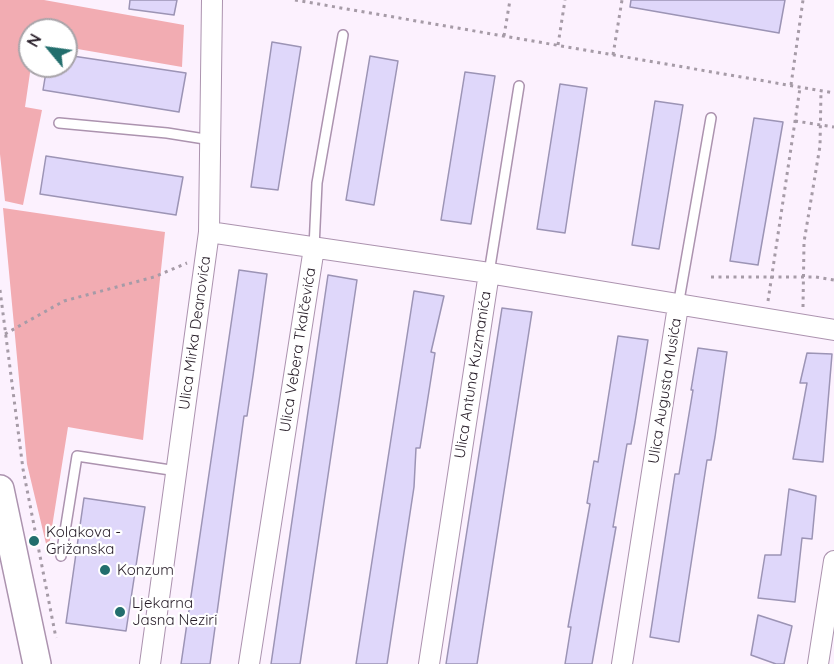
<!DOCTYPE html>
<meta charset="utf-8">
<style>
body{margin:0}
#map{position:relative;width:834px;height:664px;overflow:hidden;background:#fcf1fe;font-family:Quicksand,sans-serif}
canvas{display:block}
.north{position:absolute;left:18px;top:18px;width:60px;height:60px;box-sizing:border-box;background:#fff;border:2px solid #a8a4a9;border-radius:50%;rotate:299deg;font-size:16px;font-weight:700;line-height:24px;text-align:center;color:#261c27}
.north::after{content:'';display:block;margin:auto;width:21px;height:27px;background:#226e6d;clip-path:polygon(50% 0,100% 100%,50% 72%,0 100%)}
</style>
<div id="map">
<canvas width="834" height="664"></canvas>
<div class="north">N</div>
</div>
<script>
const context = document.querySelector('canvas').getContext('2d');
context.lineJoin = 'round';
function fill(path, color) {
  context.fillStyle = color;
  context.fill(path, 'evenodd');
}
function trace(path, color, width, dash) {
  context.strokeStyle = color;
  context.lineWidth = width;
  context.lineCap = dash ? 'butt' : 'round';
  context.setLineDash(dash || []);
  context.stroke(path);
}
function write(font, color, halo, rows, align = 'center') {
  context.font = font + ' Quicksand,sans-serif';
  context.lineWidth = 4.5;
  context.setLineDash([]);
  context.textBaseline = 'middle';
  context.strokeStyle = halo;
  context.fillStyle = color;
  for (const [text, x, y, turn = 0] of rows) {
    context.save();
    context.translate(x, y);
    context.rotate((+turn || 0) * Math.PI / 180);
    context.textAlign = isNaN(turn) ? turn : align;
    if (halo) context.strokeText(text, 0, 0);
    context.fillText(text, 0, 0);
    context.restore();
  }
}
const green = new Path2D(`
 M0,0H44L184,25L182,67L66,47V30H30L31,66L25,107L42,110L23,205L5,201L0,154Z
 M3,208L165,232L143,440L68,427L48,552L27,464Z`);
const building = new Path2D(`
 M130,0H177L174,15L129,9Z
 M631,0H785L779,33L630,7Z
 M272,42L301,47L278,190L251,187Z
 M66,55L186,73L179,112L43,90L47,66H66Z
 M370,56L398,61L374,205L346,200Z
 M465,72L495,76L471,224L441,220Z
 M560,84L587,88L565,233L537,229Z
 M655,101L683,105L659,249L632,245Z
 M754,118L783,122L758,265L730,261Z
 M46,156L183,177L176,215L40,194Z
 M239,270L267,274L253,376L247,416H244L210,664H181Z
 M328,275L357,280L345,361L300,664H271Z
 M414,291L444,296L431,352L435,353L420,448H416L414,487L387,664H356Z
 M502,308L532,312L477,664H446Z
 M618,336L648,340L635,422L631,444H627L613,527H616L592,664H565L571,627H568L590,504L587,503L594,461L598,462Z
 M698,348L727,352L715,437L711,460H707L679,642L650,637L675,474H679L693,390H691Z
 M807,353L832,354L823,462L793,459L807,383H800Z
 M789,489L816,496L812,539L802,538L795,602L758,598L765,555H781Z
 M84,498L145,507L126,631L66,623Z
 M758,615L792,626L784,664H776L751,655Z`);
const path = new Path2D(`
 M295,0L834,93
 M504,36L510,0
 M558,45L565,0
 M613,55L622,0
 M791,85L803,0
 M795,121L834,127
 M711,277H816L834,280
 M0,290L23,469L56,638
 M768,301L800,88
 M803,307L804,242L820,146L821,91
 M5,334L64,301L154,277L187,263`);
const lane = new Path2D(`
 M59,123L167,133L211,140
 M314,248L317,183L343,35
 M489,273L519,86
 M678,306L711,118
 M61,556L77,456L177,471`);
const street = new Path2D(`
 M209,232L489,273L834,330
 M150,664L209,232L212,0
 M249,664L314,248
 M429,664L489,273
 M622,664L678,306
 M818,664L834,561`);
const secondary = new Path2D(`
 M0,489L37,664`);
const markers = [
 [34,541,6,"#226e6d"],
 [105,570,6,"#226e6d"],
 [120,612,6,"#226e6d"]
];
const streetNames = [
 ["Ulica Mirka Deanovića",195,333,-82],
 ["Ulica Vebera Tkalčevića",298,350,-81],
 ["Ulica Antuna Kuzmanića",473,375,-81],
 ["Ulica Augusta Musića",665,391,-81]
];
const poiNames = [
 ["Kolakova -",46,532],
 ["Grižanska",46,549],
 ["Konzum",117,570],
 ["Ljekarna",132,603],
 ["Jasna Neziri",132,620]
];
fill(green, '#f2acb2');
fill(building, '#dfd7fa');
trace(building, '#9c94b5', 1.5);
trace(lane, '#ac93af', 12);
trace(street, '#ac93af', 22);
trace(secondary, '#ac93af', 30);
trace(path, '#a69ba7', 3, [3, 4.5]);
trace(lane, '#fff', 9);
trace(street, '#fff', 20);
trace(secondary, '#fff', 27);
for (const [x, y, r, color] of markers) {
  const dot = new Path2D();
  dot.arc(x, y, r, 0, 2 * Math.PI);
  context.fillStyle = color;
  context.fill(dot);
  trace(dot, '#fff', 2);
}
write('15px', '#261c27', '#fff', streetNames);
write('15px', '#261c27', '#fff', poiNames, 'left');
</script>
